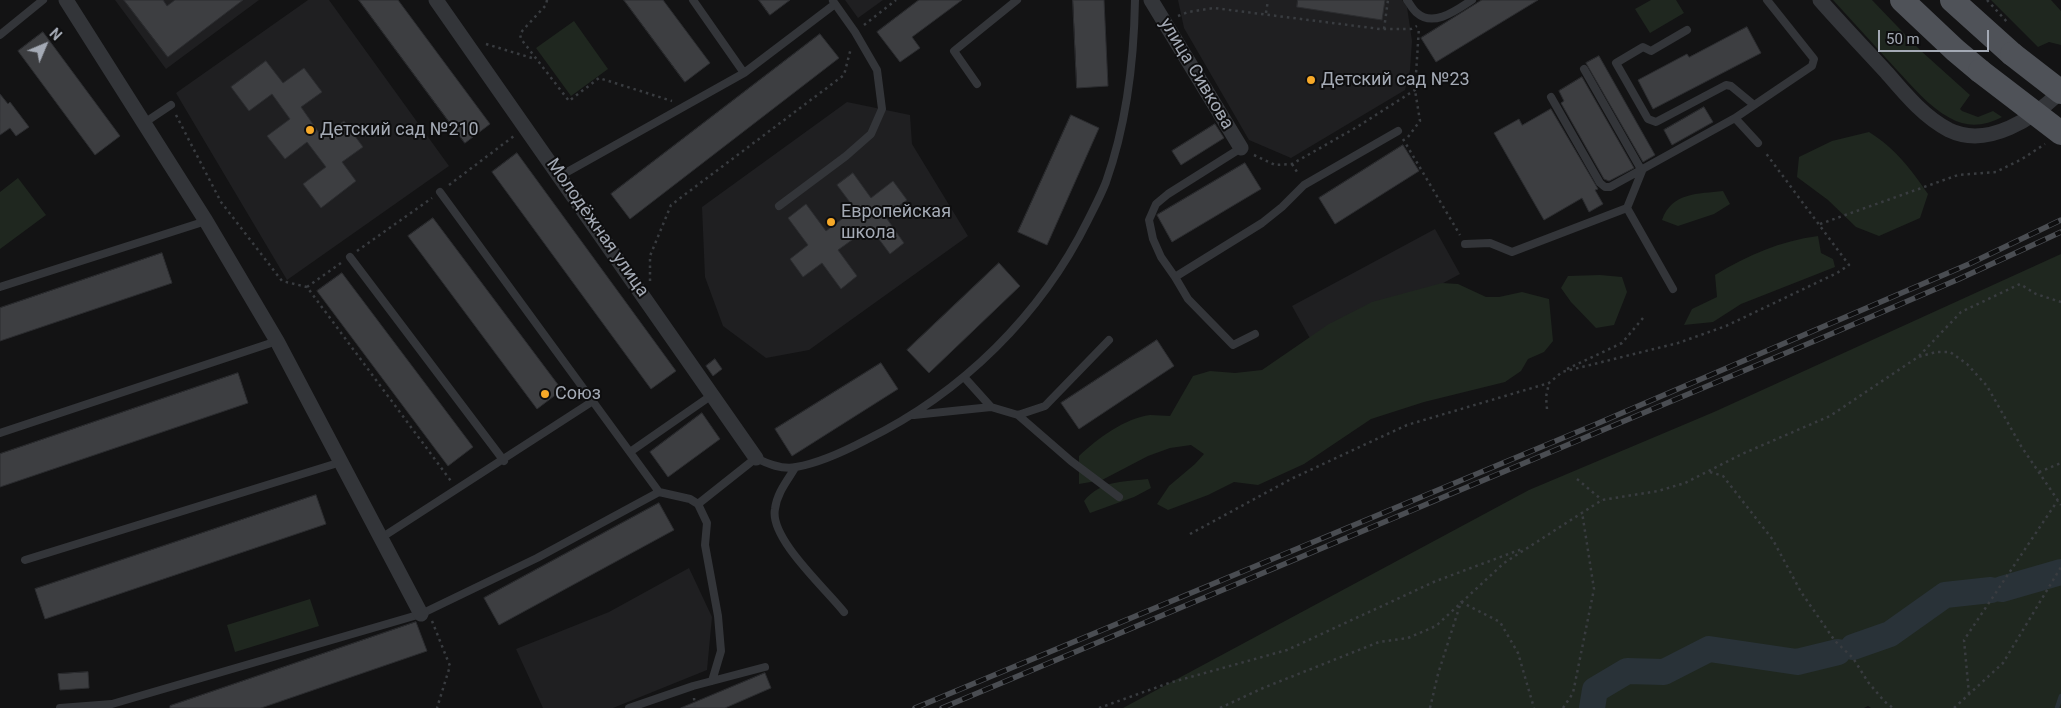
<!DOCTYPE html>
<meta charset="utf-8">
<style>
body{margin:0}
#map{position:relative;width:2061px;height:708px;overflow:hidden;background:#131314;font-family:Roboto,sans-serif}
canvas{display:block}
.north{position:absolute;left:20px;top:20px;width:50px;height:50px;-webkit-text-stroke:4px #0e0e0f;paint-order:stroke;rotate:45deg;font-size:14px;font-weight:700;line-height:20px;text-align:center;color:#a4aab5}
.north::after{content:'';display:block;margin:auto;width:18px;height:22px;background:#a4aab5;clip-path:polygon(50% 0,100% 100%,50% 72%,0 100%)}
.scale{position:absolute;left:1878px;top:30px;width:111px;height:22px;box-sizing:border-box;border:2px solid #a4aab5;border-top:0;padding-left:6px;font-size:15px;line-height:18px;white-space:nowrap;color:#a4aab5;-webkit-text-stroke:4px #0e0e0f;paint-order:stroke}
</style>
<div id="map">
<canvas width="2061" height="708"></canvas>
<div class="north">N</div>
<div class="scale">50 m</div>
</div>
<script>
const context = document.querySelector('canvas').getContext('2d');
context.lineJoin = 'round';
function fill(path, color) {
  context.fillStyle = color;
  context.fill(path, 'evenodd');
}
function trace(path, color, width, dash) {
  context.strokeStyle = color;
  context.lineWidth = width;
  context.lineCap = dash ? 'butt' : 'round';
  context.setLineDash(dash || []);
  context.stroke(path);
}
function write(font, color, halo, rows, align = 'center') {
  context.font = font + ' Roboto,sans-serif';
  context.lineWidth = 4;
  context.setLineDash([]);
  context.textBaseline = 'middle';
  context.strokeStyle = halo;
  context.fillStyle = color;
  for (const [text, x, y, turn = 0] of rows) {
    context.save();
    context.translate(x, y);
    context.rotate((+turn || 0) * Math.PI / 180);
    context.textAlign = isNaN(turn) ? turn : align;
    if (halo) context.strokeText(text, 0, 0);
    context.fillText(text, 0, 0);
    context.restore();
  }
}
const built = new Path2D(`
 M115,0H259L166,69Z
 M308,0H329L449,166L287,280L176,93Z
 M845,0H883L858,18Z
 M1178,0H1402L1407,7L1412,41L1410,70L1405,90L1291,158L1249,140L1184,28Z
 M847,102L910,115L912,144L968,236L809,350L766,358L723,326L705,277L702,207Z
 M1435,229L1460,274L1317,351L1292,306Z
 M689,568L712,617L707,670L613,708H543L516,649L609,612Z`);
const green = new Path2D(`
 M1651,0H1676L1684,13L1650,33L1635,9Z
 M1833,0H1872L1920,50L1970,95L1960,109L1962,111L1978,117L1993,111L2002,117C1985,126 1967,128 1950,118C1929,107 1912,86 1896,69C1875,46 1854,23 1833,0Z
 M1991,0H2051L2061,11V45L2049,42L2038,47Z
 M574,21L608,69L571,96L536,48Z
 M1869,132C1896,149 1910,168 1928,194L1920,218L1879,236L1856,227L1828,200L1797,177L1799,157L1832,141Z
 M18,178L46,215L0,249V192Z
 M1723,191L1730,204L1714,214L1678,226L1662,220C1672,192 1698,194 1723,191Z
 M1818,236L1821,253L1833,259L1835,267L1741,304L1713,322L1684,325L1692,309L1717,297L1715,275C1748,255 1780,241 1818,236Z
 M2061,254V708H1871L1868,706L1864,708H1123L1529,490L1714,412Z
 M1600,275L1622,277L1627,292L1614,325L1596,328L1571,302L1561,288L1568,276Z
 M1442,283L1458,284L1486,297H1499L1522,292L1549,299L1553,341L1544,352L1528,359L1521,371L1505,382L1424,402L1371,419L1304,464L1258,485L1234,482L1208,495L1168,510L1157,504L1169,486L1195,464L1204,454L1191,445L1170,448L1148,456L1102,480L1079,484V456C1097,439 1125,418 1150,415C1157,415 1164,416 1170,416L1193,376L1210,371L1235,373L1262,370L1329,324L1372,302Z
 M1148,479L1151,488L1134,497L1090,513L1084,501C1101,480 1123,482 1148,479Z
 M310,599L319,626L235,652L227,625Z`);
const stream = new Path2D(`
 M2057,708L2061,696`);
const river = new Path2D(`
 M2002,589L2061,572
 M1853,647L1890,634L1945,595L1991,590
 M1592,708L1595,690L1627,671L1664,672L1709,649L1797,662L1838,652`);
const building = new Path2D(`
 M124,0H163L167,6L175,0H243L168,57Z
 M359,0H398L490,124L465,143Z
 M624,0H663L710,63L685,82Z
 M759,0H790L770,15Z
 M919,0H962L912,37L920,48L900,62L877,32Z
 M1073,0H1104L1108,86L1077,88Z
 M1298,0H1385L1382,20L1297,7Z
 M1482,0H1538L1436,62L1421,38Z
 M1747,27L1761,53L1653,109L1638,80L1687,54L1689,57Z
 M43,32L120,136L95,155L18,51Z
 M820,34L839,58L630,219L611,194Z
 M1599,56L1655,155L1643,162L1586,63Z
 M266,61L283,83L304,68L322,92L301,107L322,137L344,121L363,147L342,162L356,181L321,208L303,184L326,167L307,142L285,159L267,136L290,119L272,94L249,111L231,87Z
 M1582,77L1634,168L1609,181L1604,179L1561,103L1564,101L1559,91Z
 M0,94L8,104L10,102L29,127L16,136L10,128L0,135Z
 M1704,107L1713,122L1672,145L1664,130Z
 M1551,109L1598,189L1595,190L1603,204L1589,212L1582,198L1544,220L1494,133L1519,119L1522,125Z
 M1071,115L1099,128L1047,245L1018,232Z
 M1215,124L1224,138L1181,165L1172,151Z
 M1403,145L1419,171L1335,224L1319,198Z
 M517,153L676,371L651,389L492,172Z
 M1245,163L1261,189L1172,242L1157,215Z
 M853,173L871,198L893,181L907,200L885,216L904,243L890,254L870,227L838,250L857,276L841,289L822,263L803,277L790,259L808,245L788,218L806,204L826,231L855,209L837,185Z
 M433,218L562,390L537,409L408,236Z
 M162,253L172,283L0,341V308Z
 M999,263L1020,286L929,373L907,350Z
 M342,273L473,447L448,466L317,291Z
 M1157,340L1174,366L1079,429L1061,403Z
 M715,359L722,369L713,376L706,366Z
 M881,363L898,389L792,456L775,429Z
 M238,373L248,403L0,487V454Z
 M702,413L720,439L668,477L650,452Z
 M316,495L326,524L45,619L35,589Z
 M659,503L674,530L499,625L484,598Z
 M416,622L427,651L261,708H170V706Z
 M88,672L89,688L60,690L58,674Z
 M765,673L771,688L725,708H681Z`);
const path = new Path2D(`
 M547,0L546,5L523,30L520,34L521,39L569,101L599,78L672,101
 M1987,0L2008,23
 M1266,13L1268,0
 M1178,16L1188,12L1214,8L1380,29H1411L1417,26
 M864,25L896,0
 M1384,29L1388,0
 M486,44L535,59
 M176,115L221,202L282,281L307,287L451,481
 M1408,137L1420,121L1415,90
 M1403,139L1460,235
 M1254,155L1275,165L1292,164L1357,127L1415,90L1419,27
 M1292,164L1299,175
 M449,185L514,136
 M1820,224L1958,175L1996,172L2022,159L2045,144
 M357,251L432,198
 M650,281V256L671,205L844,75L851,48
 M307,287L341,263
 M1919,356L1961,312L2020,284L2036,294L2061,302
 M1567,369L1622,343L1643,318
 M1547,409L1546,397L1549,383
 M1710,472L1723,476L1773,540L1801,592L1835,641L1853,658L1868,682L1884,701L1893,708
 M2039,472L2061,463
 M1577,479L1602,500
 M1190,534L1293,478L1407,425L1549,383L1562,372L1678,343L1726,326L1837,273L1849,265L1765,152
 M432,621L450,666L437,708
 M1969,694L1964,640L2058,500
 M694,698L695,708
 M1099,708L1169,683L1287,650L1436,581L1522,549
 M1220,708L1263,688L1379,642L1408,638L1436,626L1504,563L1602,500L1658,491L1685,483L1742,454L1830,416L1918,357L1936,352H1950L1967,364L1987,386L2021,446L2061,505
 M1430,708L1438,674L1461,602L1500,622L1518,653L1534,708
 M1563,708L1573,693L1594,589L1582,512
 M1954,708L2003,663L2061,567`);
const lane = new Path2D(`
 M693,0L744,73
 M1407,0C1410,4 1413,10 1417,13C1434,28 1458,9 1472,0
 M1687,30L1651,51L1643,47L1616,63L1648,119L1656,122L1726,85L1731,86L1754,105
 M0,35L43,0
 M977,84L954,51L1017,0
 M1551,97L1600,183L1605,187H1610L1735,118
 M144,123L171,105
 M1758,143L1735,118L1812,66L1814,59L1767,0
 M1241,148L1168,194L1156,204L1149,220L1153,239L1161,257L1175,277L1262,223L1282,207L1304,185L1398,131
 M560,176L744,73L835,4
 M440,192L659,492
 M779,206L846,156L871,134L882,109L877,70L855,32L833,1
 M1627,208L1673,289
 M1465,244L1490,243L1512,252L1627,208L1642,171L1584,69
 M350,257L504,461
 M1175,277L1188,299L1233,345L1255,334
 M0,287L206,221
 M964,377L991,407L1018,415L1045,406L1109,340
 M914,415L991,407
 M1018,415L1071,461L1119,497
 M0,433L277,341
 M630,452L712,395
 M795,468C787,481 777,493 775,509C769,538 826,589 844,612
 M698,504L707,523L705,545L718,616L721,651L712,681
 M381,538L593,401
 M25,560L341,462
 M60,708L112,704L421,614L537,558L659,492L690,499L698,504L756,458C768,464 782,470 796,467C820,463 845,451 866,440C962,393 1041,315 1088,220C1094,208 1101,195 1106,182C1127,123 1134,62 1135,0
 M629,708L693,686L765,667`);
const street = new Path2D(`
 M66,0L206,221L277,341L421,614
 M436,0L756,458
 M1151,0L1241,148
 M1820,0C1842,25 1865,49 1887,73C1905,94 1924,117 1949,130C1988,149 2034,118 2061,91`);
const primary = new Path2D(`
 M1902,0L1955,50L1980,71
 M1952,0L2012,54`);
const rail = new Path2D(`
 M915,708L1594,425L1969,264L2061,220
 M942,708L1824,337L1959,279L2061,232`);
const primaryBridge = new Path2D(`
 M2012,54L2061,92
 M1980,71L2061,133`);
const markers = [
 [1311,80,5,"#f7a928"],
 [310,130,5,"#f7a928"],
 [831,222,5,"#f7a928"],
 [545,394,5,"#f7a928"]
];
const streetNames = [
 ["улица Сивкова",1196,74,59],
 ["Молодёжная улица",597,228,55]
];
const poiNames = [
 ["Детский сад №23",1321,80],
 ["Детский сад №210",320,130],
 ["Европейская",841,212],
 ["школа",841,233],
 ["Союз",555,394]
];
fill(built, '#1f1f21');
fill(green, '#1f271f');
trace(stream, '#293238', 4.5);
trace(river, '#293238', 26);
fill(building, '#3d3e41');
trace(building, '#2c2d30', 1);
trace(path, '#393c40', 2.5, [2.5, 4]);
trace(lane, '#333539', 8);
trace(street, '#333539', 15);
trace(primary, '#4f5258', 24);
trace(rail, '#4a4d52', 5.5);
trace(rail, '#0e0e0f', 4, [11]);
trace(primaryBridge, '#4f5258', 24);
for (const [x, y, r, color] of markers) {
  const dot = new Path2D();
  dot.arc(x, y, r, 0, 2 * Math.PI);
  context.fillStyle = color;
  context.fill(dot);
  trace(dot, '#0e0e0f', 2);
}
write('18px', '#a4aab5', '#0e0e0f', streetNames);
write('18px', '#a4aab5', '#0e0e0f', poiNames, 'left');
</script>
